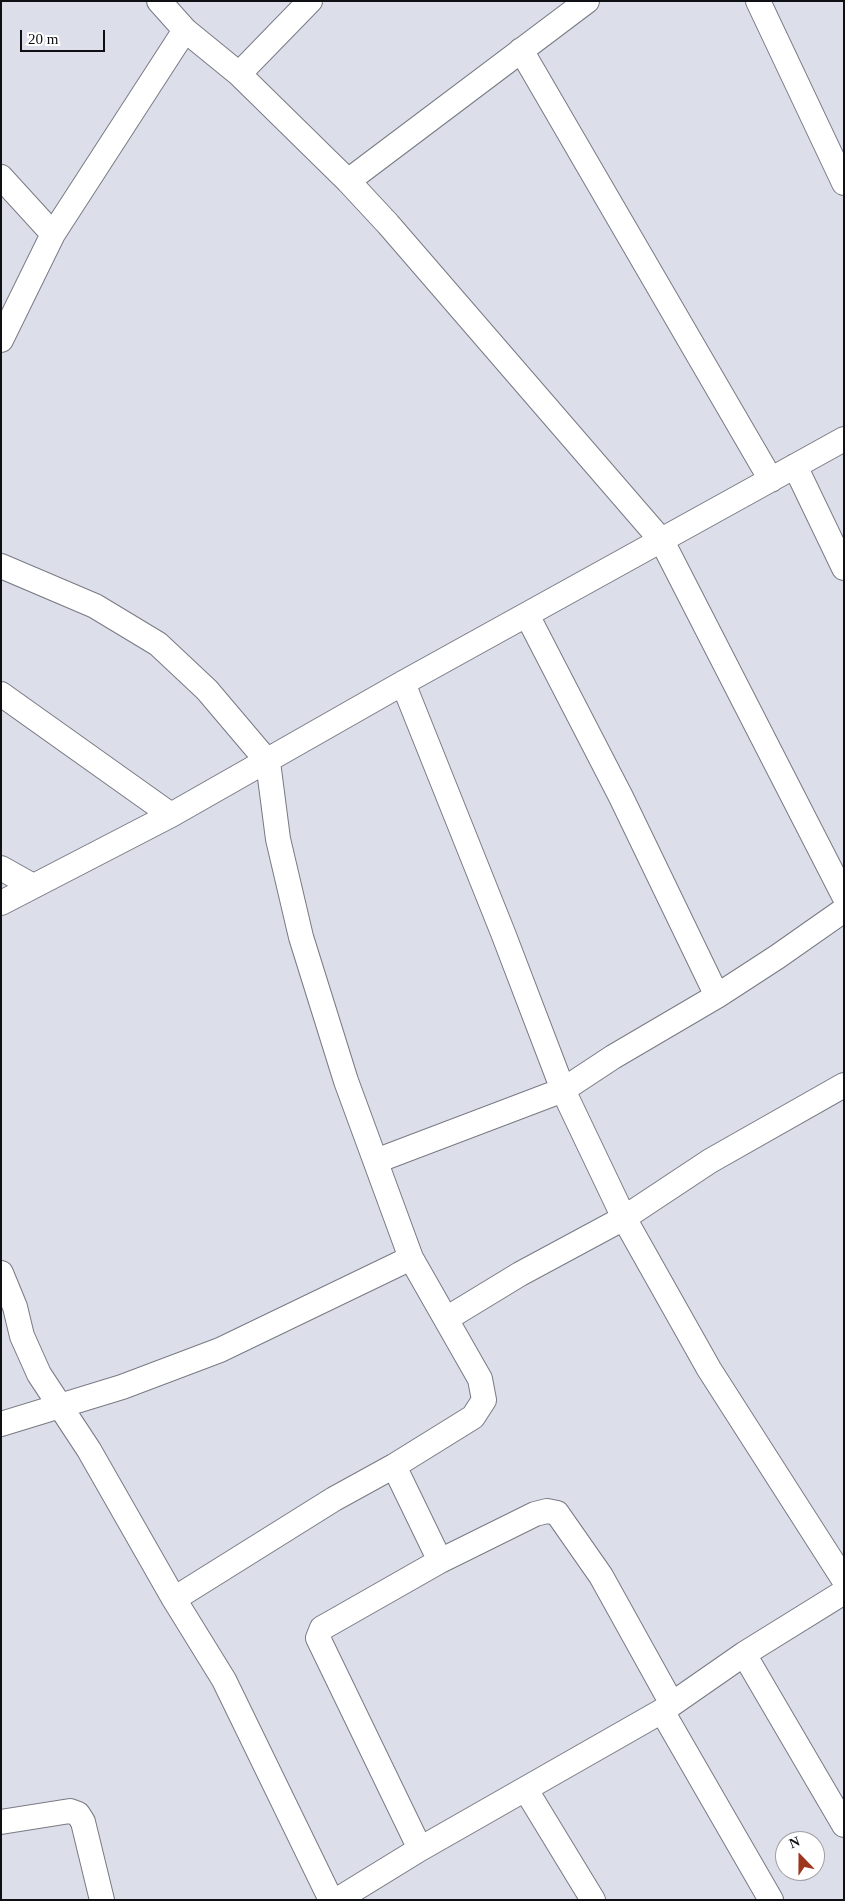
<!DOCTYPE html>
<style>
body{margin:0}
#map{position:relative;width:845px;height:1901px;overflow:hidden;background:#dcdee9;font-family:Georgia,serif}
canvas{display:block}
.frame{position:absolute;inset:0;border:2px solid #0f1014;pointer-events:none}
.north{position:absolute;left:775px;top:1831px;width:50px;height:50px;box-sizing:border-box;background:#fff;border:1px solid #9f9fa1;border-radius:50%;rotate:338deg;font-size:14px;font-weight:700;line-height:20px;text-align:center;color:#0f1014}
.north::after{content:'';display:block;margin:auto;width:18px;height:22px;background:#9e361d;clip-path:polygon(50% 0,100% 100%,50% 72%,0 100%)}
.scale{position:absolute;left:20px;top:30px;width:85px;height:22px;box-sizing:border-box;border:2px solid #0f1014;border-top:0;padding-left:6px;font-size:15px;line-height:18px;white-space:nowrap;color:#0f1014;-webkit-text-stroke:4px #fff;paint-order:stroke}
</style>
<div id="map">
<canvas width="845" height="1901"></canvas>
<div class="frame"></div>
<div class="north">N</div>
<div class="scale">20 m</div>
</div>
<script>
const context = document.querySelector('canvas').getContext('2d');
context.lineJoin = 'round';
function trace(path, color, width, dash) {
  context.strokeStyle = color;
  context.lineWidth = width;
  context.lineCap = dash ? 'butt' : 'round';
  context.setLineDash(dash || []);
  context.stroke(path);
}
const minor = new Path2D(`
 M159,1L185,30L239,74L348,181L388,224L662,541L844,896
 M758,1L844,183
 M521,50L771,480
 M239,74L310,1
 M1,177L53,234
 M348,181L587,1
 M1,340L53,234L185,30
 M795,466L844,568
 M1,566L95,606L158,644L207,690L268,762L278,839L301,937L346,1081L411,1258L480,1379L484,1400L473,1417L394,1466L334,1499L174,1599
 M527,615L621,797L717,996
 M403,683L503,933L563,1090L624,1218L709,1369L844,1580
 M1,694L171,815
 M1,868L33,886
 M1,903L171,815L403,683L844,439
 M376,1161L563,1090L613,1057L717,996L777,957L844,910
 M1,1273L15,1307L22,1336L39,1374L89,1450L174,1599L224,1680L331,1900
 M446,1319L520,1274L624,1218L710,1161L844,1085
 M1,1424L122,1387L220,1350L411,1258
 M394,1466L440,1561
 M744,1654L844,1825
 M662,1711L771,1900
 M526,1790L593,1900
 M1,1822L70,1811L78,1814L83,1822L102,1900
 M420,1849L318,1638L322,1628L331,1623L440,1561L535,1514L547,1511L557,1513L601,1576L672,1704
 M337,1900L420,1849L662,1711L744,1654L844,1592`);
trace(minor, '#787a84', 26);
trace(minor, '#fff', 24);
</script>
